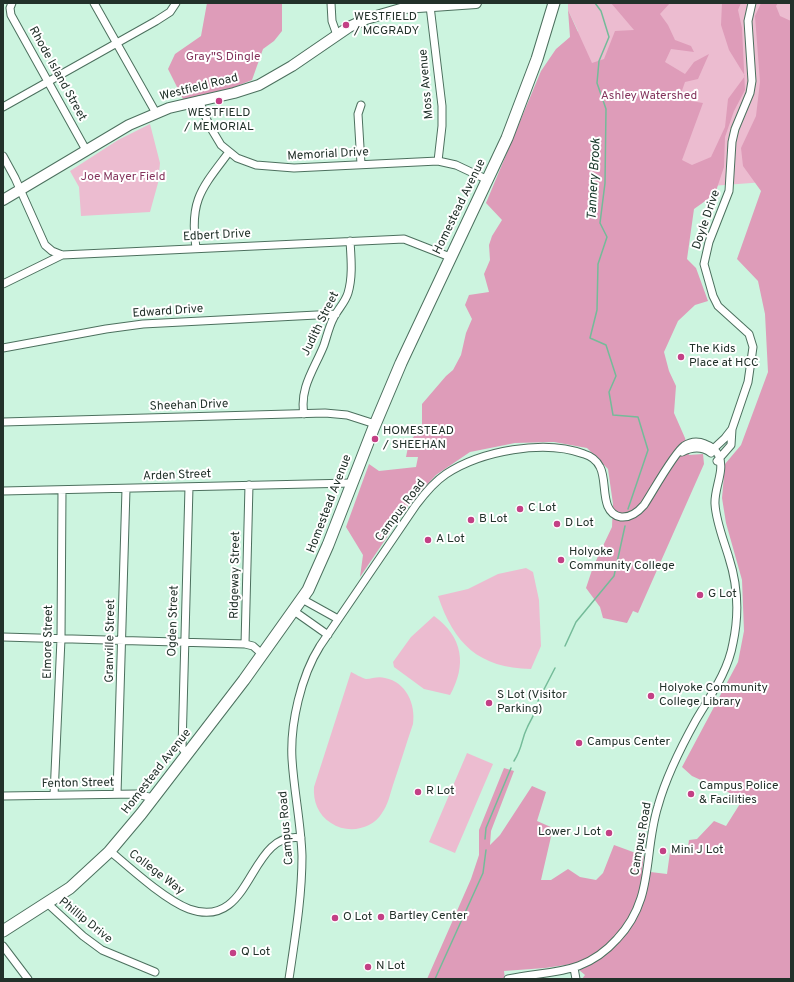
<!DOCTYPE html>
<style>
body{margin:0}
#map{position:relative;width:794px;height:982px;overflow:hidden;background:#ccf4df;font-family:Overpass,sans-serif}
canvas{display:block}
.frame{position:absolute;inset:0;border:4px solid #22312a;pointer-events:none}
</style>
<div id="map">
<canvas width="794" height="982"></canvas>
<div class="frame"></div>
</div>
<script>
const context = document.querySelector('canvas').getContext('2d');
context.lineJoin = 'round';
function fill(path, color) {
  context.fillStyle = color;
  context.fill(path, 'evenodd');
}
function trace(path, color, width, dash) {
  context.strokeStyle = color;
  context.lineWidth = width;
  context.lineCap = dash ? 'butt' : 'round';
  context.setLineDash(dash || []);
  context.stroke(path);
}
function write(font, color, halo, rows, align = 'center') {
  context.font = font + ' Overpass,sans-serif';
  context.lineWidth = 4;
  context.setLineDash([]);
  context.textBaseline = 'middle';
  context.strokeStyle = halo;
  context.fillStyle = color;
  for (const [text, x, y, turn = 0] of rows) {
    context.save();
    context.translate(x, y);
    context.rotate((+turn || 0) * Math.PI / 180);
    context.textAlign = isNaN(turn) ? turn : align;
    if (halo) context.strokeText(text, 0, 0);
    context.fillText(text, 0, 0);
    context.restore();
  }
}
const green = new Path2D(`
 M568,3H791V180L486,203L578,31L568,10Z
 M150,124L160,163L158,183L150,212L81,216L79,187L70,171L118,140Z
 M526,568L533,572L539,600L541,646L531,669C479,668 454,644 438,596L468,589L498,574Z
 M434,616C463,637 467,665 450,695L424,689L394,667L393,662L411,637Z
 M351,672C355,674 362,678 366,679C372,679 378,676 385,678C406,682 416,704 413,724C406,744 400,765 393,785C390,794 388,805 382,813C372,830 347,834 331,823C318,815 313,801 314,787Z
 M467,753L493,764L455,853L429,842Z`);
const forest = new Path2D(`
 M207,3H282V31L274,41L263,49L252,80L232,88L183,99L168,69L175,54L201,36Z
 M611,3H670L660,14L668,25L675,40L691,46L694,52L671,49L665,62L685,74L694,62L709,54L698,79L685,82L679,99L703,103L682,160L692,165L711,157L725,127L728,99L745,76L729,50L721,25L722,3H741L738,10L742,28L745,90L734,111L725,137L724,167L715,194L694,209L687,259L696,268L708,301L695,305L678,321L664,352L669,371L676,386L674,413L685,438L689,455L703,454L704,464L638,613L633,611L627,623L603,618L600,607L586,588L593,567L612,527L613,504L608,469L587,448L554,442L515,443L470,452L436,475L410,503L360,577L363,555L346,527L369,464L379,471L416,467L418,457H406L409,442L422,427V404L446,376L453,370L461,355L466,333L472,319L465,305L469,295L489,292L484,274L490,260L489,245L492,236L502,220L486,203L541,71L556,49L570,37L568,10L592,63L604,59L615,31L634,30Z
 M761,3H778L776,6L780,16L791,21V979H582L585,975L572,964L545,968L504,971L505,979H427L471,879L479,855V830L504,768L514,771L491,831L490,845L500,835L532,786L546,792L537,821L553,828L541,880H551L568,869L580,877L596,880L603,873L614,845L644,856L642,871L667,874L670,852L687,854L689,840L697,839L714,821L726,826L743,799L692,776L682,767L738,662L744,631L742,580L726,523L722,498L725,464L741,445L768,372L765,314L758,281L737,259L761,191L743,166L741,148L756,116L760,82L755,16Z`);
const stream = new Path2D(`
 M595,3L601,11L609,37L599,61L597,83L606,109L605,183L600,223L607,237L598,264L597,310L590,338L606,345L616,376L609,392L613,415L638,417L648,450L628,509
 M565,646L576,622L614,576L625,526
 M538,701L555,668
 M514,761C523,747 521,740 527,728C530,721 534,716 536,708
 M485,839L486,828L511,768
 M435,979L483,873L486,850`);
const minor = new Path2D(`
 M12,3L10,8L11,15L86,150
 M94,3L156,113
 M331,3L332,21L337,35
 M430,6L442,106V126L438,161
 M199,100L209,125L221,145L237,158L256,165L294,168L438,161L456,165L488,180
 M361,105L358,114L361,164
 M3,107L156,21L170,12L176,3
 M3,156L15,178L45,245L52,251L62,255L404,239L450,257
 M196,248C189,200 202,188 229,152
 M3,284L62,255
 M3,348L106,329L143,324L336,314
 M304,414C299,388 315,368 324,345C327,336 329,327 333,319C337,310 345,303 348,293C353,276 351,258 350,241
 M3,422L325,413L347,415L375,424
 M682,452C692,447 702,446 711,453
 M710,452L725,438L732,429
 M717,461L731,445L732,429L748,382L753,347L749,334L718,306L713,296L704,264L709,242L729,191L732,142L735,129L750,93L752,81L748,21L752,3
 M249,485L245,644L253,646L263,655
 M3,491L352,483
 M302,599L338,619
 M294,611L328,635
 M3,637L245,644
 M187,754L182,748L189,487
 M117,794L126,489
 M54,795L61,639L62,490
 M3,796L137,794L153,798
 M110,851C130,868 165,900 189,909C254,932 247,830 301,838
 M47,903L83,936L102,950L155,972
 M3,946L28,979
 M574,968L576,979
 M289,979C295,938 302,897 302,856C301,823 294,792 292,759C290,724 301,676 320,646L416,505C425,493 434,482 446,474C481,451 544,439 584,454C591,456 597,461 600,467C608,482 599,513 621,517C631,518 638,512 644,505C652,493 674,453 684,446C690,442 698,441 705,444C711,446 716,450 719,456C725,471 714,488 715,504C716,522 724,541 729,558C738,586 739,615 733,643C728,672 710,696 696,720C681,747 666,777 658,806C643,854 655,899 617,939C584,976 551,970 508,979`);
const secondary = new Path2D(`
 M3,200L129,125L169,108L234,93L259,85L292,66L349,27L366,19L404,8L476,3`);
const primary = new Path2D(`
 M3,931L70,888L109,852L141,814L244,680L308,590L328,545L374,427L401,363L507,138L537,59L554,3`);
const markers = [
 [346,25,4,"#c34085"],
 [219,101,4,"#c34085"],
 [681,357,4,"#c34085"],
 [375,439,4,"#c34085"],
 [520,509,4,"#c34085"],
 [471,520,4,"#c34085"],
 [557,524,4,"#c34085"],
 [428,540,4,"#c34085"],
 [561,560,4,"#c34085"],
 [700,595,4,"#c34085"],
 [651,696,4,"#c34085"],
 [489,703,4,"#c34085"],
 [579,743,4,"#c34085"],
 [418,792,4,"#c34085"],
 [691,794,4,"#c34085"],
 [609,833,4,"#c34085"],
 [663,851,4,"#c34085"],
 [381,917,4,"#c34085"],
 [335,918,4,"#c34085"],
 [233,953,4,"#c34085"],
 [368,967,4,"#c34085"]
];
const poiNames = [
 ["WESTFIELD",354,18],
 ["/ MCGRADY",354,32],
 ["WESTFIELD",219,114,"center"],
 ["/ MEMORIAL",219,128,"center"],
 ["The Kids",689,350],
 ["Place at HCC",689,364],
 ["HOMESTEAD",383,432],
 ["/ SHEEHAN",383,446],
 ["C Lot",528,509],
 ["B Lot",479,520],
 ["D Lot",565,524],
 ["A Lot",436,540],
 ["Holyoke",569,553],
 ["Community College",569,567],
 ["G Lot",708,595],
 ["Holyoke Community",659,689],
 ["College Library",659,703],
 ["S Lot (Visitor",497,696],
 ["Parking)",497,710],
 ["Campus Center",587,743],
 ["Campus Police",699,787],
 ["& Facilities",699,801],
 ["R Lot",426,792],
 ["Lower J Lot",601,833,"right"],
 ["Mini J Lot",671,851],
 ["Bartley Center",389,917],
 ["O Lot",343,918],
 ["Q Lot",241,953],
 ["N Lot",376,967]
];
const parkNames = [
 ["Gray\"S Dingle",223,58],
 ["Ashley Watershed",649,97],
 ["Joe Mayer Field",123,178]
];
const streetNames = [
 ["Rhode Island Street",57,74,61],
 ["Moss Avenue",427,84,-95],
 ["Westfield Road",199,88,-14],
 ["Memorial Drive",328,155,-3],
 ["Homestead Avenue",460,207,-64],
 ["Doyle Drive",707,220,-71],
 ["Edbert Drive",217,236,-3],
 ["Edward Drive",168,312,-4],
 ["Judith Street",321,324,-64],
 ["Sheehan Drive",189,406,-2],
 ["Arden Street",177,476,-2],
 ["Homestead Avenue",330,504,-69],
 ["Campus Road",401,511,-53],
 ["Ridgeway Street",236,575,-89],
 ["Ogden Street",174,621,-88],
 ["Granville Street",111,641,-89],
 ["Elmore Street",49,642,-89],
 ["Homestead Avenue",157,772,-52],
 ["Fenton Street",78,784,-1],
 ["Campus Road",287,828,-95],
 ["Campus Road",642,839,-80],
 ["College Way",156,873,37],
 ["Phillip Drive",85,921,39]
];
const waterNames = [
 ["Tannery Brook",595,179,-87]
];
fill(green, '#ecbcd0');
fill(forest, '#de9cb9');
trace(stream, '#74bb99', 1.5);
trace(minor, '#4c705e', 9);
trace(secondary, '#4c705e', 12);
trace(primary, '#4c705e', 13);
trace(minor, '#fff', 7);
trace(secondary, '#fff', 10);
trace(primary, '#fff', 11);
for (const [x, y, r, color] of markers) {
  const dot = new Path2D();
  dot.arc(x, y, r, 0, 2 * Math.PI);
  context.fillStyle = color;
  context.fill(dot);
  trace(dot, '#fff', 1.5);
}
write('12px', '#22312a', '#fff', poiNames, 'left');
write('12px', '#84355d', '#fff', parkNames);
write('12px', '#22312a', '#fff', streetNames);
write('italic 13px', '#173729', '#fff', waterNames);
</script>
